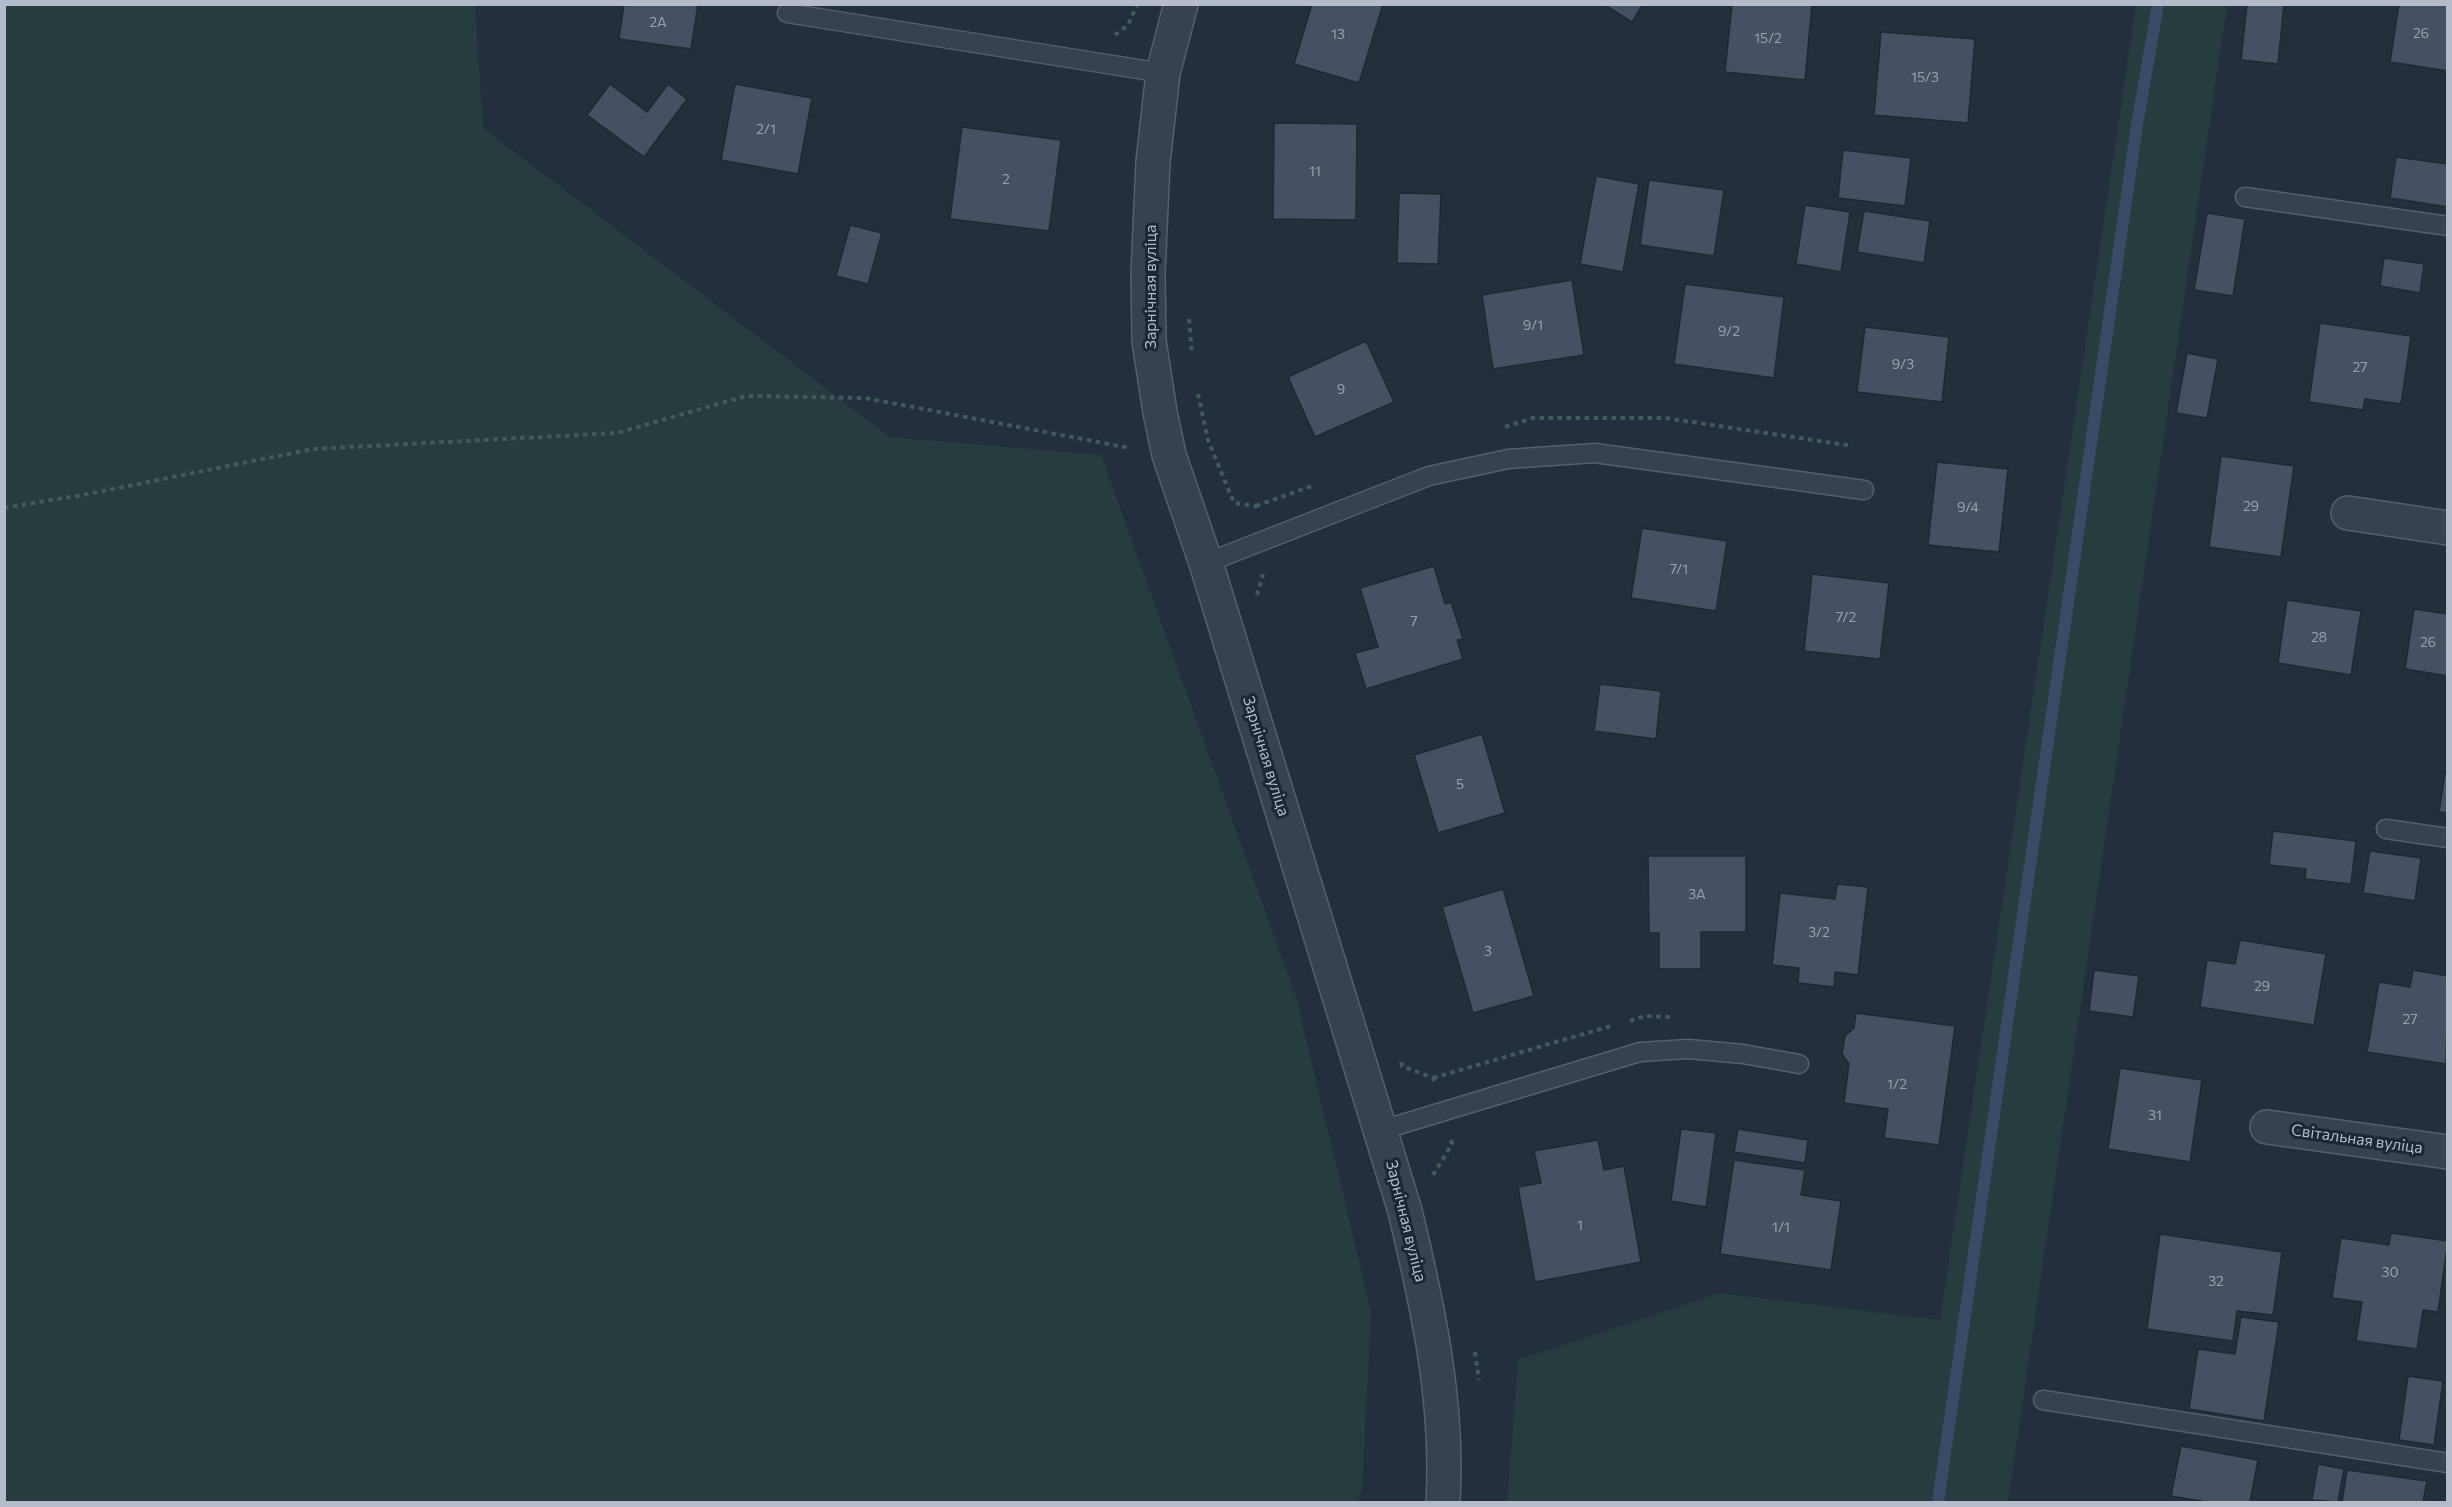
<!DOCTYPE html>
<meta charset="utf-8">
<style>
body{margin:0}
#map{position:relative;width:2452px;height:1507px;overflow:hidden;background:#242f3e;font-family:Commissioner,sans-serif}
canvas{display:block}
.frame{position:absolute;inset:0;border:6px solid #b4bcc9;pointer-events:none}
</style>
<div id="map">
<canvas width="2452" height="1507"></canvas>
<div class="frame"></div>
</div>
<script>
const context = document.querySelector('canvas').getContext('2d');
context.lineJoin = 'round';
function fill(path, color) {
  context.fillStyle = color;
  context.fill(path, 'evenodd');
}
function trace(path, color, width, dash) {
  context.strokeStyle = color;
  context.lineWidth = width;
  context.lineCap = dash ? 'butt' : 'round';
  context.setLineDash(dash || []);
  context.stroke(path);
}
function write(font, color, halo, rows, align = 'center') {
  context.font = font + ' Commissioner,sans-serif';
  context.lineWidth = 6;
  context.setLineDash([]);
  context.textBaseline = 'middle';
  context.strokeStyle = halo;
  context.fillStyle = color;
  for (const [text, x, y, turn = 0] of rows) {
    context.save();
    context.translate(x, y);
    context.rotate((+turn || 0) * Math.PI / 180);
    context.textAlign = isNaN(turn) ? turn : align;
    if (halo) context.strokeText(text, 0, 0);
    context.fillText(text, 0, 0);
    context.restore();
  }
}
const green = new Path2D(`
 M5,4L475,5L483,128L890,437L1101,455L1296,997L1371,1311L1362,1489L1358,1502H5Z
 M2136,5H2227L2008,1502H1507L1518,1360L1720,1293L1940,1320Z`);
const stream = new Path2D(`
 M1938,1502L2137,125L2158,4`);
const building = new Path2D(`
 M624,4H698L691,49L619,39Z
 M1312,4H1383L1359,83L1294,64Z
 M1603,4H1643L1632,22Z
 M1732,4H1812L1805,80L1725,72Z
 M2247,4H2284L2278,64L2241,60Z
 M2399,4H2448V71L2390,62Z
 M1881,32L1975,39L1968,123L1874,115Z
 M610,84L647,112L668,84L687,99L644,157L587,115Z
 M735,84L812,98L798,174L721,160Z
 M1274,123L1357,124L1356,220L1273,219Z
 M962,127L1061,140L1049,231L950,219Z
 M1843,150L1911,158L1905,206L1838,198Z
 M2396,157L2448,164V207L2390,198Z
 M1596,176L1639,184L1623,272L1580,264Z
 M1649,180L1724,190L1714,256L1640,245Z
 M1399,193L1441,194L1438,264L1397,263Z
 M1805,205L1850,212L1841,272L1796,264Z
 M1864,211L1930,221L1924,263L1857,252Z
 M2207,213L2245,219L2233,296L2194,290Z
 M850,225L882,233L868,284L836,276Z
 M2384,258L2424,264L2420,293L2380,286Z
 M1572,280L1584,355L1493,369L1482,295Z
 M1685,284L1784,297L1774,378L1674,364Z
 M2320,323L2411,336L2401,404L2365,399L2363,410L2309,402Z
 M1865,327L1949,337L1942,402L1857,392Z
 M1366,341L1394,402L1315,437L1288,377Z
 M2187,353L2218,359L2207,418L2176,413Z
 M2221,456L2294,466L2281,557L2209,547Z
 M1937,462L2008,469L1999,552L1928,545Z
 M1642,528L1727,541L1716,611L1631,598Z
 M1434,566L1445,604L1451,602L1463,639L1457,640L1463,659L1366,689L1355,653L1378,647L1360,588Z
 M1812,574L1889,583L1880,659L1804,651Z
 M2287,600L2361,611L2351,675L2278,663Z
 M2414,609L2448,614V676L2405,669Z
 M1600,684L1661,691L1656,739L1594,731Z
 M1482,734L1505,813L1438,833L1414,755Z
 M2445,773L2448,774V813L2439,812Z
 M2273,831L2356,841L2351,884L2305,879L2306,869L2269,865Z
 M2370,851L2421,858L2415,901L2363,893Z
 M1648,856H1746V932H1701V969H1659V933H1649Z
 M1837,884L1868,887L1858,975L1835,972L1834,987L1798,983L1799,968L1772,965L1780,893L1835,899Z
 M1503,889L1534,996L1473,1013L1442,907Z
 M2240,940L2326,954L2314,1025L2200,1007L2207,960L2235,964Z
 M2094,970L2139,976L2133,1017L2089,1011Z
 M2413,970L2448,976L2446,1064L2367,1052L2379,982L2410,987Z
 M1856,1013L1955,1026L1939,1145L1884,1138L1888,1109L1844,1103L1849,1064L1842,1054L1845,1036L1854,1028Z
 M2120,1068L2202,1080L2190,1162L2108,1149Z
 M1681,1129L1716,1133L1706,1207L1671,1201Z
 M1738,1129L1808,1140L1805,1163L1734,1152Z
 M1598,1140L1604,1170L1624,1166L1641,1262L1535,1282L1518,1187L1541,1183L1534,1151Z
 M1734,1160L1805,1170L1801,1195L1841,1201L1831,1270L1720,1254Z
 M2391,1233L2448,1241L2438,1312L2423,1310L2417,1349L2356,1341L2362,1302L2332,1298L2341,1238L2389,1245Z
 M2160,1234L2282,1252L2273,1315L2237,1311L2233,1341L2147,1329Z
 M2241,1317L2279,1322L2264,1421L2189,1409L2198,1349L2235,1354Z
 M2408,1376L2443,1381L2434,1445L2399,1440Z
 M2181,1446L2258,1460L2250,1502H2207L2171,1496Z
 M2318,1464L2344,1469L2338,1502L2312,1500Z
 M2347,1470L2427,1481L2423,1502H2342Z`);
const path = new Path2D(`
 M1115,35L1128,25L1137,5L1142,7
 M1189,319L1192,354
 M1198,394L1208,440L1234,503L1256,506L1258,510
 M1505,427L1533,418H1665L1853,446
 M1256,506L1312,486
 M4,508L88,494L313,449L617,433L746,396L865,398L1130,448
 M1257,595L1263,574
 M1630,1021L1645,1016L1672,1017
 M1401,1062L1402,1066L1433,1078L1435,1084
 M1433,1078L1611,1026
 M1433,1175L1452,1144L1451,1140
 M1475,1352L1479,1380`);
const lane = new Path2D(`
 M787,13L1163,73
 M2245,197L2448,226
 M1206,563L1429,476L1508,459L1595,453L1864,490
 M2386,829L2448,838
 M1382,1130L1640,1052L1688,1049L1743,1054L1799,1064
 M2043,1400L2448,1463`);
const street = new Path2D(`
 M1181,4L1163,73L1153,162L1148,273L1149,341L1160,412L1169,455L1206,563L1405,1211C1428,1307 1449,1403 1443,1502
 M2348,513L2448,528
 M2267,1127L2448,1152`);
const numberNames = [
 ["2А",658,22],
 ["26",2421,33],
 ["13",1338,34],
 ["15/2",1768,38],
 ["15/3",1925,77],
 ["2/1",766,129],
 ["11",1315,171],
 ["2",1006,179],
 ["9/1",1533,325],
 ["9/2",1729,331],
 ["9/3",1903,364],
 ["27",2360,367],
 ["9",1341,389],
 ["29",2251,506],
 ["9/4",1968,507],
 ["7/1",1679,569],
 ["7/2",1846,617],
 ["7",1414,621],
 ["28",2319,637],
 ["26",2428,642],
 ["5",1460,784],
 ["3А",1697,894],
 ["3/2",1819,932],
 ["3",1488,951],
 ["29",2262,986],
 ["27",2410,1019],
 ["1/2",1897,1084],
 ["31",2155,1115],
 ["1",1580,1225],
 ["1/1",1781,1227],
 ["30",2390,1272],
 ["32",2216,1281]
];
const streetNames = [
 ["Зарнічная вуліца",1151,287,-90],
 ["Зарнічная вуліца",1266,756,73],
 ["Світальная вуліца",2357,1139,8],
 ["Зарнічная вуліца",1406,1221,76]
];
fill(green, '#263c3f');
trace(stream, '#394c67', 12);
fill(building, '#455162');
trace(building, '#1f2835', 1.5);
trace(lane, '#565f6c', 21);
trace(street, '#565f6c', 36);
trace(path, '#44595c', 4, [4.5, 4.5]);
trace(lane, '#38414e', 18);
trace(street, '#38414e', 33);
write('14px', '#98a1af', null, numberNames);
write('16px', '#b4bcc9', '#1d2633', streetNames);
</script>
